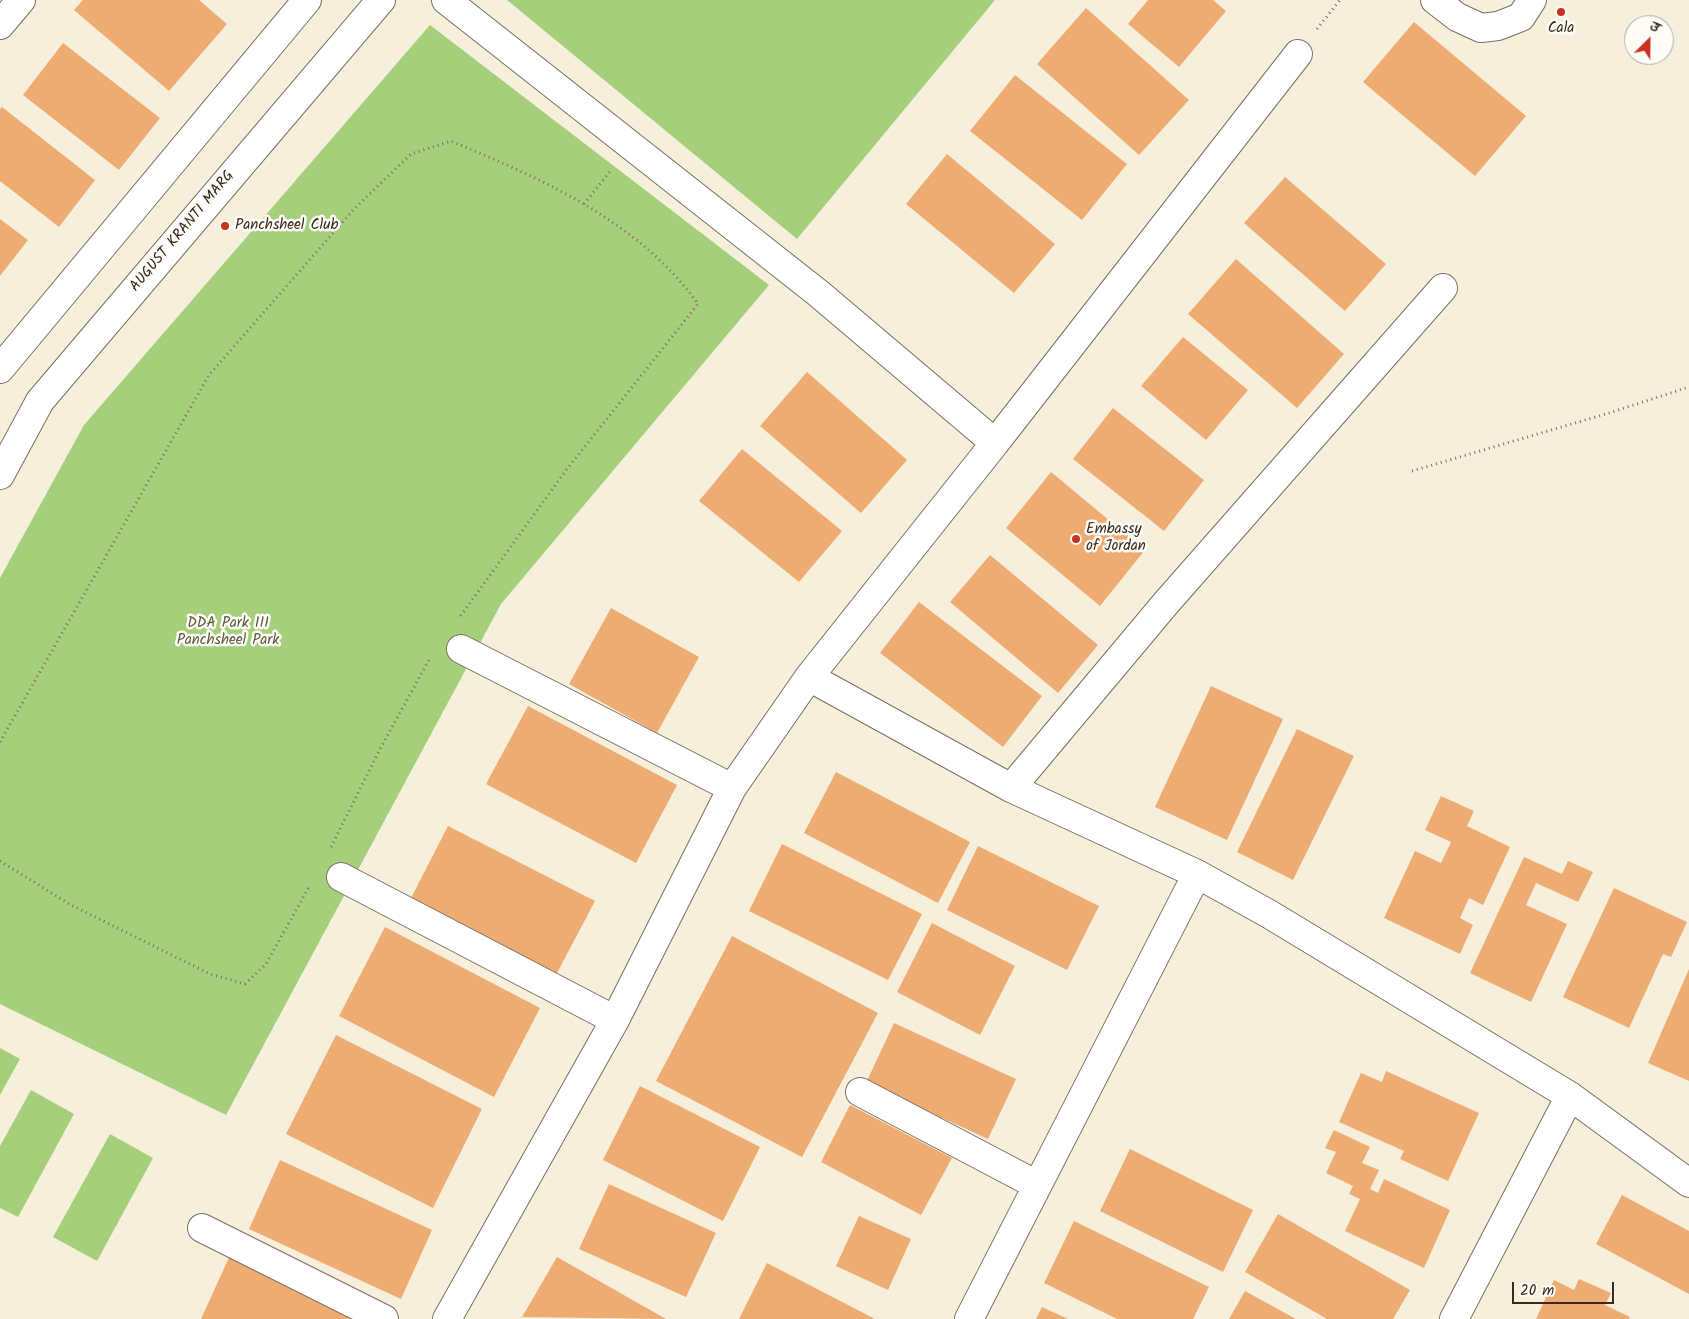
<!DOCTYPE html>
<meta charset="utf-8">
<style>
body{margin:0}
#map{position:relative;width:1689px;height:1319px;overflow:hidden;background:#f6efdc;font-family:Kalam,"Playpen Sans Deva",sans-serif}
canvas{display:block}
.north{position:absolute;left:1624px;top:15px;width:50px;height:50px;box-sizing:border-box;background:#fdfcf7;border:1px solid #afa8a0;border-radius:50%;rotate:23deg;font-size:14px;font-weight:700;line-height:20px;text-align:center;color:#3b2a1e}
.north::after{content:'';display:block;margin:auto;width:18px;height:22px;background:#c8321e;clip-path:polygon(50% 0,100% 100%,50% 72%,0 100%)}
.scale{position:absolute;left:1512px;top:1282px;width:102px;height:22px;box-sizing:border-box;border:2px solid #3b2a1e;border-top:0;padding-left:6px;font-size:15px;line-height:18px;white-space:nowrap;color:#3b2a1e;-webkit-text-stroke:4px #fdfcf7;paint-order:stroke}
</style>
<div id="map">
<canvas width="1689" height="1319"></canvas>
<div class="north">उ</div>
<div class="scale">20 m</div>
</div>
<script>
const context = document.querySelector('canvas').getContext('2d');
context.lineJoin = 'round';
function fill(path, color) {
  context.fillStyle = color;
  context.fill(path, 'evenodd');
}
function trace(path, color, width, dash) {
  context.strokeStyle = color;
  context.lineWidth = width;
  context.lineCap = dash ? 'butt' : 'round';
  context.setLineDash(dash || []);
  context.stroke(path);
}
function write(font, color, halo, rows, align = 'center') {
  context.font = font + ' Kalam,sans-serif';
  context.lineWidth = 5;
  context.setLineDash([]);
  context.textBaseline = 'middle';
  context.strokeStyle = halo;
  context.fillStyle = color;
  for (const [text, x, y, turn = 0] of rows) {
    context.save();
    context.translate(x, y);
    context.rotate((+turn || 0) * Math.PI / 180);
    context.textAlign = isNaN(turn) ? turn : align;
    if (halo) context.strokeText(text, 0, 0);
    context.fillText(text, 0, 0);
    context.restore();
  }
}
const green = new Path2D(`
 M507,0H995L797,239Z
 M430,25L769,285L501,604L226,1115L0,1004V578L84,425Z
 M0,1048L20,1059L0,1095Z
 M31,1090L74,1114L18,1217L0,1208V1146Z
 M110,1134L153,1158L97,1261L53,1237Z`);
const building = new Path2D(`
 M83,0H199L227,24L169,91L74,10Z
 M1148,0H1213L1226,11L1179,67L1128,24Z
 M1086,8L1189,100L1139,155L1037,64Z
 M1414,22L1526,116L1475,176L1363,82Z
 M63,43L160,118L119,170L23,95Z
 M1015,75L1127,164L1082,220L970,131Z
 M2,107L95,180L59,227L0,181V109Z
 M947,154L1055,244L1014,293L906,204Z
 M1285,177L1386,264L1345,311L1244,223Z
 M0,219L28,240L0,276Z
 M1236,259L1344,354L1297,408L1188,314Z
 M1183,337L1248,390L1206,440L1141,386Z
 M807,372L907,460L861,513L760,426Z
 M1113,408L1204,480L1164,531L1073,459Z
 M742,449L842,531L799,582L699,501Z
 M1051,472L1145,550L1100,606L1006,528Z
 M990,555L1098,645L1058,693L950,602Z
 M919,602L1042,696L1003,747L880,653Z
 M611,608L699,657L657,733L569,684Z
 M1211,686L1283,719L1227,840L1155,807Z
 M528,706L677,785L636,863L486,784Z
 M1297,729L1354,756L1293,880L1237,852Z
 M836,772L970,842L938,903L804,833Z
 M1441,796L1474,811L1467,826L1510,847L1483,905L1469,898L1460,918L1473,925L1460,954L1384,918L1415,851L1441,863L1451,842L1425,830Z
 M448,826L595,901L556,975L410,900Z
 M782,844L922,914L888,980L749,911Z
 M978,846L1099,906L1067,970L947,910Z
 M1524,857L1562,874L1568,861L1593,872L1578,902L1536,883L1526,905L1567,924L1531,1002L1470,973Z
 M1614,888L1687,922L1671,957L1663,954L1629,1028L1563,997Z
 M932,923L1015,966L980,1035L897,992Z
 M385,927L540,1008L494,1097L339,1016Z
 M732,936L878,1013L802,1157L656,1081Z
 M1689,969V1081L1648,1063Z
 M894,1023L1016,1079L988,1139L866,1083Z
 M336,1035L482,1109L433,1208L286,1134Z
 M1386,1071L1479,1113L1448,1181L1400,1159L1404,1151L1339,1122L1361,1073L1382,1082Z
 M640,1086L760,1147L723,1221L603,1160Z
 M850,1105L952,1158L921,1215L821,1162Z
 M1334,1130L1370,1147L1362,1163L1379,1170L1370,1189L1378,1193L1384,1179L1450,1210L1424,1268L1345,1231L1360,1199L1349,1194L1353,1186L1326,1173L1336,1152L1325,1148Z
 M1130,1149L1253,1210L1223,1272L1100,1211Z
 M280,1160L432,1230L401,1299L249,1229Z
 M609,1184L716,1233L686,1297L579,1249Z
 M1622,1195L1689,1231V1294L1596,1244Z
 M1278,1214L1410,1290L1393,1319H1327L1245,1272Z
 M859,1216L911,1239L888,1290L836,1266Z
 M1074,1221L1209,1287L1193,1319H1117L1044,1283Z
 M231,1253L358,1319H201Z
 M557,1257L666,1319L522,1317Z
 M767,1263L875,1319H739Z
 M1579,1279L1611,1293L1605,1305L1630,1317L1629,1319H1536L1554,1280L1574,1290Z
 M1245,1291L1296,1319H1229Z
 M1042,1307L1068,1319H1036Z`);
const path = new Path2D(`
 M1317,29L1340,0
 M584,204L612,169
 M1412,471L1609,413L1689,387
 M0,742L209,375L354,209L411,154L451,141C542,179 639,221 698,304L567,469L459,618
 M331,847L380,749L430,658
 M0,861L71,905L210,974L245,984L266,964L310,885`);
const minor = new Path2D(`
 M446,0L818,293L995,443L809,677L1011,788L1197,874L1269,914L1570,1096L1689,1183
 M1435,0L1457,17L1481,28L1498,26L1521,17L1532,0
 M0,25L21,0
 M995,443L1298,54
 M461,649L732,788
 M1011,788L1166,603L1443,288
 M341,877L615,1020
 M860,1092L1037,1185
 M202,1228L384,1319
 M447,1319L615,1020L732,788L809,677
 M969,1319L1197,874
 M1454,1319L1570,1096`);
const secondary = new Path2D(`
 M0,369L307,0
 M0,475L40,401L381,0`);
const markers = [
 [1561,12,5,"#c8321e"],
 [225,226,5,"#c8321e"],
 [1076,539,5,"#c8321e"]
];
const poiNames = [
 ["Cala",1561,29,"center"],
 ["Panchsheel Club",235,226],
 ["Embassy",1086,530],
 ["of Jordan",1086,547]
];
const streetNames = [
 ["AUGUST KRANTI MARG",183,232,-50]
];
const parkNames = [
 ["DDA Park III",228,624],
 ["Panchsheel Park",228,641]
];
fill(green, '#a6cf7b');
fill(building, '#eeac72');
trace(minor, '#7c6f60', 30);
trace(secondary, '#7c6f60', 30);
trace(path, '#7c6f60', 3, [1, 4]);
trace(minor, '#fff', 28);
trace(secondary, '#fff', 28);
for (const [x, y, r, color] of markers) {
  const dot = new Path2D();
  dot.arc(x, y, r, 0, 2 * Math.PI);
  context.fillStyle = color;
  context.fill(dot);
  trace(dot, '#fdfcf7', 2);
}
write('15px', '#3b2a1e', '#fdfcf7', poiNames, 'left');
write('15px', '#3b2a1e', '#fdfcf7', streetNames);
write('15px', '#5b5c3a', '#fdfcf7', parkNames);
</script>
